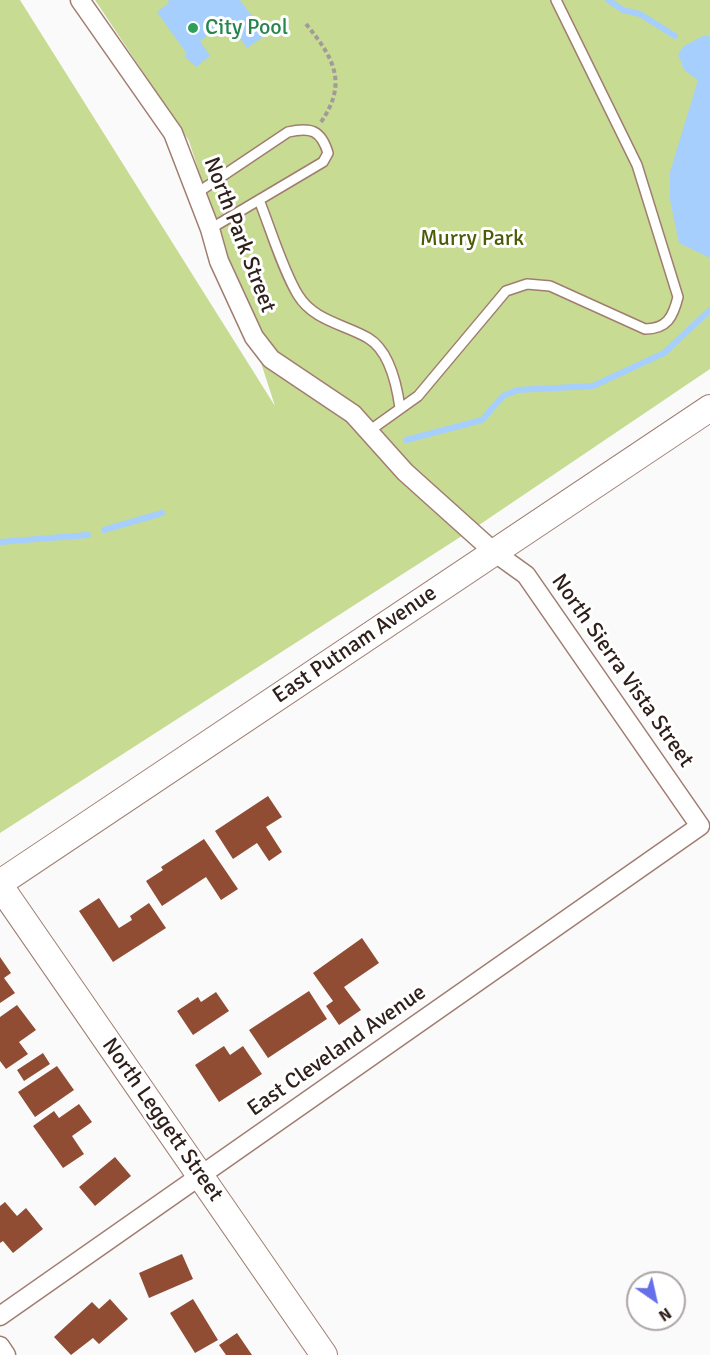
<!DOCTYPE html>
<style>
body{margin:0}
#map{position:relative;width:710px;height:1355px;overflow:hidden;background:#fafafa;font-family:Signika,sans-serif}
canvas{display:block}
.north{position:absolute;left:626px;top:1271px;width:60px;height:60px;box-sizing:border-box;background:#fff;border:2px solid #aca6a4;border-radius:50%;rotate:146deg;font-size:16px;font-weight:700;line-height:24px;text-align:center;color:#2f201b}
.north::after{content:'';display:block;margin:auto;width:21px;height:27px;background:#666fe8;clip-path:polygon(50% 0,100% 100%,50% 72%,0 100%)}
</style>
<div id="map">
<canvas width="710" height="1355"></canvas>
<div class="north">N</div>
</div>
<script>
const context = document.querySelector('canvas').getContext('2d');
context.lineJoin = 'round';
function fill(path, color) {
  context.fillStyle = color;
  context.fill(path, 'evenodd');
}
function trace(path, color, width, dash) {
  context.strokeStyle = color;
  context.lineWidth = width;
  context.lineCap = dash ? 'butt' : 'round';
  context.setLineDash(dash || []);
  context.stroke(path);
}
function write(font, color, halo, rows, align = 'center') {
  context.font = font + ' Signika,sans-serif';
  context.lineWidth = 6;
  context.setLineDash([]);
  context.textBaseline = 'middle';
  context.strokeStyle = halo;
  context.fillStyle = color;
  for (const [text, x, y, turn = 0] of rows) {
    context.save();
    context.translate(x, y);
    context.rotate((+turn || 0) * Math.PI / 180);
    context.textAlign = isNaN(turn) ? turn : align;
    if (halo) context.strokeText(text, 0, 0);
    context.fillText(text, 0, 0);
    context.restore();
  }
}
const green = new Path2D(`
 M0,0H20L275,406L189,141L95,0H710V369L482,523L0,833Z`);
const water = new Path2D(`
 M168,0H240L266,35L247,48L227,21L200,41L210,56L196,67L184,56L187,54L157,12L169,3Z
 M703,36H710V258L679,243L670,200V172L698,80L684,70L678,54L684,46Z`);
const stream = new Path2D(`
 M608,0L623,10L640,14L675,36
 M406,440L482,420L503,396L517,390L593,386L664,353L710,310
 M104,530L162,513
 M0,542L88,535`);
const building = new Path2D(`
 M268,796L282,817L266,827L282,852L269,861L257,843L233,859L215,831Z
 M204,839L238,889L221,900L206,877L162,906L146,881L163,870L161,867Z
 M99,898L119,928L132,920L130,916L149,903L166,928L113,962L79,911Z
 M362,938L379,963L344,987L361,1010L339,1025L326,1006L333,1001L313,973Z
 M0,957L11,973L4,978L15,993L0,1003Z
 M309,991L327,1019L268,1058L249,1030Z
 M216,992L229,1011L193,1035L177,1011L198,997L201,1002Z
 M17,1005L36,1030L19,1042L28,1054L6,1069L0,1061V1017Z
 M224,1046L230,1055L243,1046L262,1074L219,1102L195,1065Z
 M43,1053L50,1064L24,1081L17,1070Z
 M57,1066L74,1090L35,1117L18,1092Z
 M79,1104L92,1122L72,1136L84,1154L63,1168L33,1126L54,1111L59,1118Z
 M115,1157L131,1176L95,1206L79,1187Z
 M5,1202L17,1216L26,1208L43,1229L13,1253L3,1241L0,1243V1206Z
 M182,1254L193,1279L149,1298L139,1273Z
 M110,1299L128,1319L99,1344L93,1338L71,1355L54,1337L92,1302L99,1309Z
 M193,1299L218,1340L195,1353L170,1313Z
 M237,1333L252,1355H226L219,1345Z`);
const path = new Path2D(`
 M306,24C334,58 348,83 321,122`);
const lane = new Path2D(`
 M197,193L288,132C311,127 321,130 328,153L323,162L210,229
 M259,200C270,227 283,271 298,295C314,321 344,324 368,338C390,351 397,386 400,408
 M369,431L418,396L506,291L527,284L550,286L645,329C667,329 673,317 678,297L637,165L556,0`);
const street = new Path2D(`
 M0,1316L700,826L526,575L494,552L405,472L353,414L271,359L254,337L219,261L210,229L173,133L80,0
 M0,1346L6,1355`);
const secondary = new Path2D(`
 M0,883L710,408
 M0,886L324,1355`);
const markers = [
 [193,28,6,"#2e9e5b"]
];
const leisureNames = [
 ["City Pool",205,28]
];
const streetNames = [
 ["North Park Street",239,235,69],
 ["East Putnam Avenue",355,645,-34],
 ["North Sierra Vista Street",622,671,55],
 ["East Cleveland Avenue",337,1051,-35],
 ["North Leggett Street",162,1120,55]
];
const parkNames = [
 ["Murry Park",472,239]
];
fill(green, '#c7db93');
fill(water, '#a6cffe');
trace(stream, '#a6cffe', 6);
fill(building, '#914c34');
trace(lane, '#a17d70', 12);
trace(street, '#a17d70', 21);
trace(secondary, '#a17d70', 28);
trace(path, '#a29b99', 4, [4.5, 3]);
trace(lane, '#fff', 9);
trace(street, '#fff', 18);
trace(secondary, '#fff', 26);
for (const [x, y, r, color] of markers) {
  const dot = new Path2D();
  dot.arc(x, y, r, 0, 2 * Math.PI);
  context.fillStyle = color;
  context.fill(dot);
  trace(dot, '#fff', 2);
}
write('22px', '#27864d', '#fff', leisureNames, 'left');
write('22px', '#2f201b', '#fff', streetNames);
write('22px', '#4b5b06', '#fff', parkNames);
</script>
